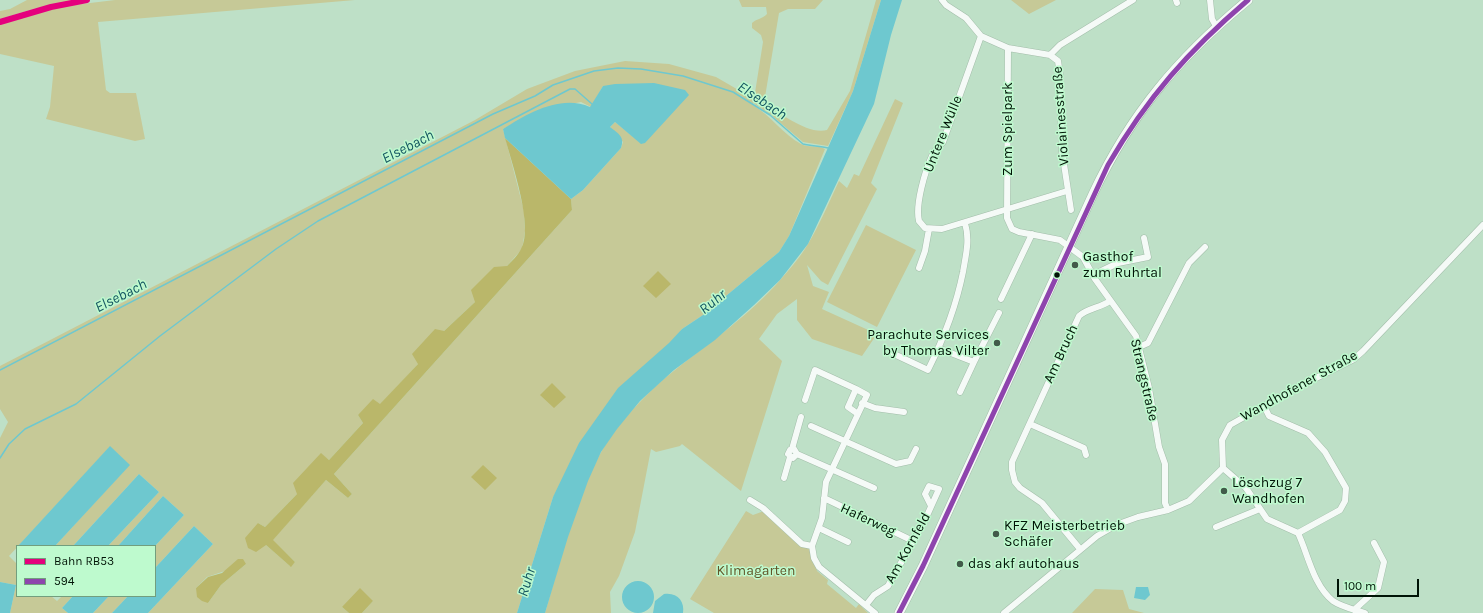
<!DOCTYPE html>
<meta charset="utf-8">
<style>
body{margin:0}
#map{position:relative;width:1483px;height:613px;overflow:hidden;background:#bee0c7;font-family:Karla,sans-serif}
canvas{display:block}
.legend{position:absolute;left:16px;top:545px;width:140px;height:52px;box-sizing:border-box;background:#beface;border:1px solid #729e7e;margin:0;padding:5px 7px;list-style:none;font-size:12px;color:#001406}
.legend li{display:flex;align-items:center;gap:8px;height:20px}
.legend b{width:20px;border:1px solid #729e7e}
.scale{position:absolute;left:1337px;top:579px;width:82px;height:18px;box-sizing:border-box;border:2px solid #001406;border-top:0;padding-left:5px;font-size:12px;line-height:14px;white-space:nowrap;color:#001406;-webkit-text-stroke:3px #beface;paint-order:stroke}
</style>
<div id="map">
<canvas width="1483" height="613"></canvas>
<ul class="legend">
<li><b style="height:5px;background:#e5007d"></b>Bahn RB53</li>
<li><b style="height:5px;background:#8e44ad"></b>594</li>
</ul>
<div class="scale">100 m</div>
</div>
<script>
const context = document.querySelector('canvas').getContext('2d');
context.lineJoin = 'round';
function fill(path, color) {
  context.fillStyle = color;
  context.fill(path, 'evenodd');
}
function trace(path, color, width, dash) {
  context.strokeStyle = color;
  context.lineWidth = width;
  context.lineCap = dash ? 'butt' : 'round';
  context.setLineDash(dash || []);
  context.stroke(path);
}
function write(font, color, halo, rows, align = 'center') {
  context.font = font + ' Karla,sans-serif';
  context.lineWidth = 3;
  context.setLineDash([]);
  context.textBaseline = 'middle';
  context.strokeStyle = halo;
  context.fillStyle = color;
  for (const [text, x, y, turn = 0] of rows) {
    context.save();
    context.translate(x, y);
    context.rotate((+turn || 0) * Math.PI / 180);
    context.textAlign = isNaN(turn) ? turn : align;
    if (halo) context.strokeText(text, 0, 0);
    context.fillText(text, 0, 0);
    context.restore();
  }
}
const green = new Path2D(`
 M27,0H75L33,9L0,19V11L10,9Z
 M115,0H355L98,22L106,90L110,93H136L145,139L135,141L46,119L50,107L54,66L0,54V24L57,7Z
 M739,0H823L815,9H788L779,13L764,103C780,113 808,135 827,130L850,91L876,0H881L853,91L828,146L803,142L771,115L753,103V105C771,116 783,134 801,144C809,148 818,145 825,149L789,236L779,252L703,315L682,329L553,497L517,613H362L373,601L342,607L349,613H148L213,544L194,526L155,568V546L184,515L163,496L118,546H108L159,492L139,474L73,546H55L129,465L110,447L9,556L17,564V596H51L57,601L62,596H73L62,608L68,613H10L16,585L0,582V438L8,422L0,409V366L475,120L527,89L575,71L625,61L669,64L716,77L754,99L763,42L761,35L752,28V23C756,19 762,19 767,14L766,7H742ZM603,86L641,143L615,122L610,127L623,142L621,148L583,190L571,199L572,210L334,474L352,494L348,498L326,480L272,540L295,562L290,566L266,545L258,523L265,527L297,494L321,454L329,460L363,423L358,415L380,405L419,363L413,354L444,331L475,302L522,249L525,231L524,211L503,129L537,111L581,102L591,107ZM246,564L221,585L208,603L196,588L207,577Z
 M1011,0H1056L1029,14Z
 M895,99L903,103L871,183L877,189L828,285L821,281L807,265L813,286L829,292L822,309L877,334L862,356L812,339L797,320V299L777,314L759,339L782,361L741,491L682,444L680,446L656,452L651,449L635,532L619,576L610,592L611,613H545C562,557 581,473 617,428C634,407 654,386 675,370C711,341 750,315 781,279C790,269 801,256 808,244C820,224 829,202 839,181L847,188L854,174L859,176Z
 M866,225L916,250L877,327L827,302Z
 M746,511L753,515L764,511L808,547L811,549L817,571L828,580L827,584L856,608L859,604L868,613H714L690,599Z
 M1095,589L1123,590L1129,609L1144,613H1072Z
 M109,596H128L112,613H93Z`);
const forest = new Path2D(`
 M505,138L571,199L572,210L334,474L352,494L348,498L326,480L273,540L295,562L291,567L266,545L256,552L248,548L245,538L258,523L265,527L297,494L293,483L321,453L329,460L363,423L358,415L373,399L380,404L418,364L412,354L435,329L444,331L475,302L471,290L494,267L507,266C512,261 518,255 521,249C534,227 512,164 505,138Z
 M658,271L671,284L656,298L643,286Z
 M552,383L566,397L554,408L540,395Z
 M483,465L497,478L485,490L471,477Z
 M238,559H243L246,564L221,585L208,603L202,601L197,597L196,588L208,577L222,573Z
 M360,588L373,601L362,613H349L342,607Z`);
const water = new Path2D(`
 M881,0H902L891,35L874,104L808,244L780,280L754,305L715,340L674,370L640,401L617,429L601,452L588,481L568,537L545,613H517L553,497L579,443L618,388L669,343L682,329L703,315L779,252L789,236L853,91Z
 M654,83L685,90L689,95L645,143L641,144L615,122L610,127C619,134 625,137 621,148L583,190L571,199L505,138L503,129C528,113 561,94 590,107L603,86L615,84Z
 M110,446L130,465L55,546H18Z
 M139,474L159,492L108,546H73Z
 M163,496L184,515L155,546H118Z
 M194,526L213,544L148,613H112L128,596H155V568Z
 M622 597a16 16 0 1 1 32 0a16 16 0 1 1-32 0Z
 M0,582L16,585L10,613H0Z
 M1136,587H1148L1150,595L1145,600L1134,598Z
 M664,594C677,592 685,601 683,613H653L655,601Z
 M73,596H109L93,613H68L62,608Z`);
const stream = new Path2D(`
 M0,370L493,114L535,96L553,85L594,71L618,68L641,69L683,76L733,92L770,115L803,144C812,146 820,146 828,148
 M0,458L9,444L25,429L76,404L160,336L276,249L318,221L570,89H575L592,104`);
const street = new Path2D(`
 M942,0L946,5L966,18L981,36L1008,48L1050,55L1058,61L1060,75L1062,151L1071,210
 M1176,0L1177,3
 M1210,0L1212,19L1216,26
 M981,36L943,142C939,146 934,151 932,156C925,171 915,205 919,221L925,228L942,229L1067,191
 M1008,48L1007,218L1012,229L1019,232L1060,240L1083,257L1095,279L1136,336L1149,388L1159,447L1165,464V503L1168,510
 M1050,55L1060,45L1133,0
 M919,268L925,251L929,229
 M1093,275L1118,263L1148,257L1144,238
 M1001,299L1032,234
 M1139,347L1148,343L1189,263L1205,247
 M938,348L974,362L960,392
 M894,354L928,370C944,338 956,307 963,272C966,254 970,240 965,223
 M974,362L999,313
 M805,400L815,370L856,389
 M862,403L875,408L904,412
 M1264,406L1269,416L1308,433L1325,452L1346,488L1345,501L1340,510L1298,533
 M858,414L867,395L856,389L848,407L858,414L826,482L822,518L812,546L814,558L819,567L875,613
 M1030,424L1084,448L1086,455
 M811,426L896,464L910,461L916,449
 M792,449L801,417
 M797,454L793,458L788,454L790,450L794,449L797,454L874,488
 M1223,468L1246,488L1267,519L1298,533C1308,554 1313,585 1333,601C1342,607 1355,610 1365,613
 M784,478L790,457
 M824,498L913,541
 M750,500L763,508L802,544L812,546
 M1216,527L1260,509
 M819,528L848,542
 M1080,549L1042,503L1020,488L1015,482L1012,470V462L1079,316C1088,308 1100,308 1110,301
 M866,605L874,595L888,586L925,520L939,489L929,486L925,494L931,506
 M1354,610L1378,588L1384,562L1374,543
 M1004,613L1097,536L1116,525L1138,517L1168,510L1189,501L1223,468L1222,440L1230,425L1294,389L1354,359L1363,351L1483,225`);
const secondary = new Path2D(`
 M899,613L923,566L1093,194C1131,113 1179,57 1248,0`);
const bus1 = new Path2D(`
 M899,613L923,566L1108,165C1147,98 1189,50 1248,0`);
const rail1 = new Path2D(`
 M0,22L51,7L87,0`);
const markers = [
 [1075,265,4,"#425b4a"],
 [1057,275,3.5,"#001406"],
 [997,343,4,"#425b4a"],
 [1224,491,4,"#425b4a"],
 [996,534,4,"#425b4a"],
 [960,564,4,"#425b4a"]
];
const streetNames = [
 ["Violainesstraße",1061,116,-94],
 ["Zum Spielpark",1008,129,-90],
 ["Untere Wülle",943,134,-68],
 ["Am Bruch",1061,354,-65],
 ["Strangstraße",1144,380,77],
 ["Wandhofener Straße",1299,386,-29],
 ["Haferweg",868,520,25],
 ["Am Kornfeld",908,548,-61]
];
const poiNames = [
 ["Gasthof",1083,257],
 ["zum Ruhrtal",1083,273],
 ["Parachute Services",989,335,"right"],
 ["by Thomas Vilter",989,351,"right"],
 ["Löschzug 7",1232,483],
 ["Wandhofen",1232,499],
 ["KFZ Meisterbetrieb",1004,526],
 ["Schäfer",1004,542],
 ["das akf autohaus",968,564]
];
const parkNames = [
 ["Klimagarten",756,571]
];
const waterNames = [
 ["Elsebach",762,101,34],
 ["Elsebach",408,147,-27],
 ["Elsebach",121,296,-27],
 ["Ruhr",713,302,-39],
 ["Ruhr",527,582,-73]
];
fill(green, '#c6c997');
fill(forest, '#bab76a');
fill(water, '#6ec8cf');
trace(stream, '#6ec8cf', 1.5);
trace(street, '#a3bdaa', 7);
trace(secondary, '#a3bdaa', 10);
trace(street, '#f5faf7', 6);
trace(secondary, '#f5faf7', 9);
trace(bus1, '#8e44ad', 5);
trace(rail1, '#e5007d', 6);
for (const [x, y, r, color] of markers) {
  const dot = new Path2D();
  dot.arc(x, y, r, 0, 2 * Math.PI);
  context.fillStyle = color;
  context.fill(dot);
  trace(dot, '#beface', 1.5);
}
write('14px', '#001406', '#beface', streetNames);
write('14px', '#001406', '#beface', poiNames, 'left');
write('14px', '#615427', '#beface', parkNames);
write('italic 15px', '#155661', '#beface', waterNames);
</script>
